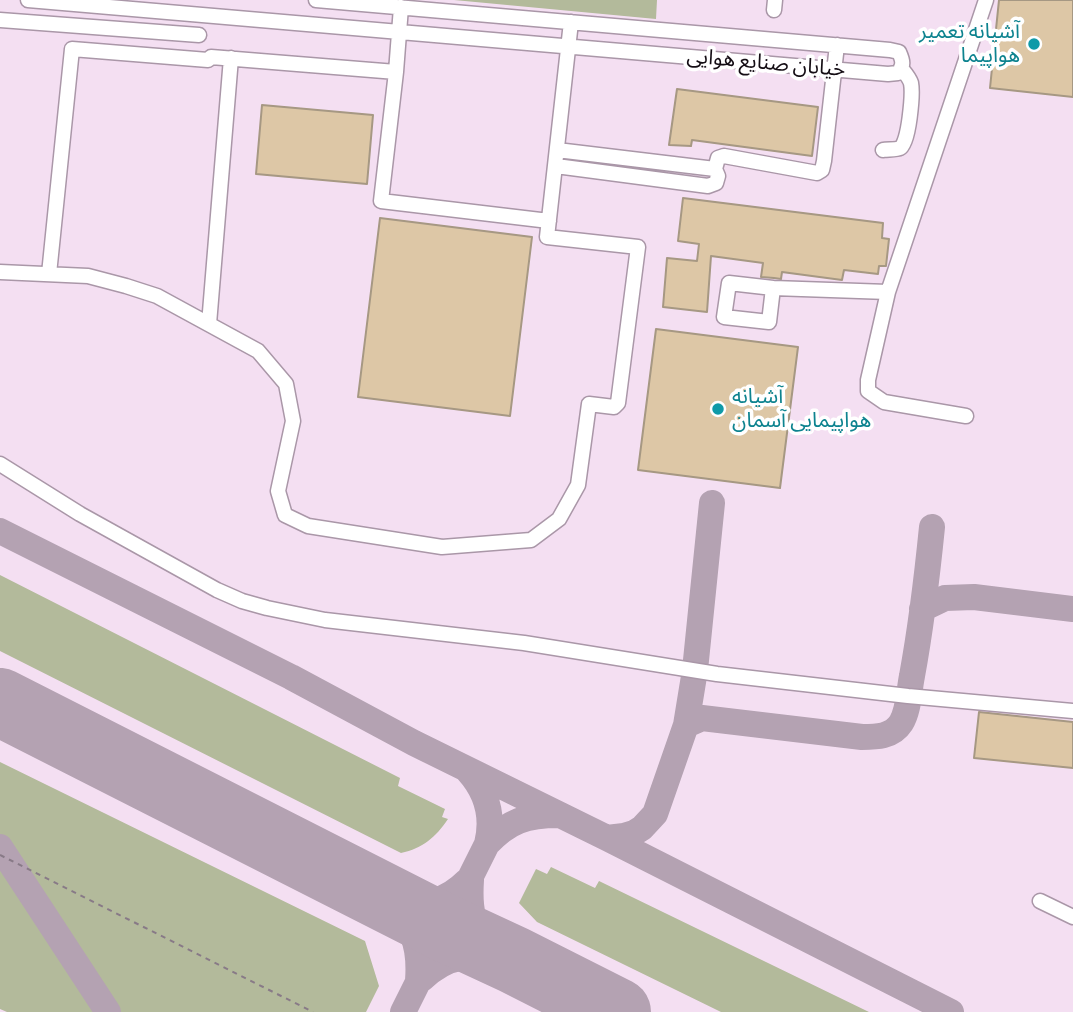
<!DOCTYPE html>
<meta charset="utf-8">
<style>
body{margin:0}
canvas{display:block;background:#f4dff2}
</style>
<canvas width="1073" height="1012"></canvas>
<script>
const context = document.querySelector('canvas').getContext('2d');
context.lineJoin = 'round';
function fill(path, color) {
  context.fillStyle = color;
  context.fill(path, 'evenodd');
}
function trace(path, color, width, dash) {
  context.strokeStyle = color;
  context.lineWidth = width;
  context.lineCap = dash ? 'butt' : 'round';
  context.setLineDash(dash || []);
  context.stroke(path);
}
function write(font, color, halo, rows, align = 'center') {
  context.font = font + ' Literata,"Noto Sans Arabic",serif';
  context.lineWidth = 7;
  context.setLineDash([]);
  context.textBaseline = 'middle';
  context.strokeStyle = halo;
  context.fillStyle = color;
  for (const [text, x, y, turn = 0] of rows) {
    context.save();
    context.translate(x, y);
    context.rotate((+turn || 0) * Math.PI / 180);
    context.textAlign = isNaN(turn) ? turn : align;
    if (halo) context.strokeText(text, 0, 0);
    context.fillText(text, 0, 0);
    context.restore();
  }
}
const green = new Path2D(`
 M454,0H657L656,19Z
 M0,575L400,778L398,786L445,809L442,817L448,819C435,838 423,848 401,853L0,651Z
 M0,762L365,941L379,986L366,1012H7L0,1009Z
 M551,867L595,888L599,881L869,1012H721L537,922L519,903L536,869L547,874Z`);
const taxiway = new Path2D(`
 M0,531L291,677L414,743L607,838L951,1012
 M922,609L945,598L974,597L1073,609
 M686,725L695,670L712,503
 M607,838L624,836L634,833L642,828L655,814L686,725L702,718L862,737C876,737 892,737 901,723C909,710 909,690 912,676C921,627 927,577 932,527
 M487,844C509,821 526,815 559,815
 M0,847L108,1012
 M471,880C469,910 472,924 491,949
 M385,897C411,926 421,940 418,981
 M398,904C426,905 446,902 467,881
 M422,979C452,950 476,956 514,960
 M403,1012L487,844C494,816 487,792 468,771`);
const runway = new Path2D(`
 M0,702L445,928L514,960L617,1012`);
const building = new Path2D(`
 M999,0H1073V97L990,88Z
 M677,89L818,107L812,156L692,140L691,146L669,145Z
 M262,105L373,115L367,184L256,174Z
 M683,198L883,223L882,238L889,239L886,266H879L878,274L844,270L842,280L782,272L781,279L774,278L761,277L763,263L711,256L707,312L663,307L667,258L697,261L699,244L678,241Z
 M380,218L532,237L510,416L358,397Z
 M656,329L798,347L780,488L638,470Z
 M979,712L1073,722V768L974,758Z`);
const path = new Path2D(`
 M0,855L313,1012`);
const minor = new Path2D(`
 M28,0L888,74L898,73C904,65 903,61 899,52L890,50L316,0
 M401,7L396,72L381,201L549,221
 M774,10L775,0
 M0,20L199,35
 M557,150L715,169
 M883,150C887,149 896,150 900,148C909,144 913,93 911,83C909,77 905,73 901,68
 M556,166L708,186L716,183L718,176L715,169L718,158L724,156L817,173L822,170L824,161L837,45
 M0,272L88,276L126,286L157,296L258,351L286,384L293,421L278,491L285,515L308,526L442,547L531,540L559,519L578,485L589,404L614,407L618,403L638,247L547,237L571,22
 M49,274L72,49L208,60L211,57L396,72
 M773,288L769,322L724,317L729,283L773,288L888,292
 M209,324L231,58
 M966,416L884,402L868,391V380L888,292L986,0
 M0,464L80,514L217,590L242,601L267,608L325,620L524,643L717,674L908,696L1073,711
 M1040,901L1073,917`);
const markers = [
 [1034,44,7,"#0f9aa8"],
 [718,409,7,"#0f9aa8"]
];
const cultureNames = [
 ["آشیانه تعمیر",1020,32],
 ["هواپیما",1020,56],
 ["آشیانه",732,397,"left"],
 ["هواپیمایی آسمان",732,421,"left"]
];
const streetNames = [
 ["خیابان صنایع هوایی",766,63,5]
];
fill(green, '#b3ba9b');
trace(taxiway, '#b4a2b2', 26);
trace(runway, '#b4a2b2', 68);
fill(building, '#ddc7a6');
trace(building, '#a69883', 2);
trace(minor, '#aa97a8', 17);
trace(path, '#887a87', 2, [5, 5]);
trace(minor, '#fff', 14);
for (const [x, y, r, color] of markers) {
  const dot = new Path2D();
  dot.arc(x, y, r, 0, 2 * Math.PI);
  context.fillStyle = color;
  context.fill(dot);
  trace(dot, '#fff', 2.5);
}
write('21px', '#0d838f', '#fff', cultureNames, 'right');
write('21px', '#140d14', '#fff', streetNames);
</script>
